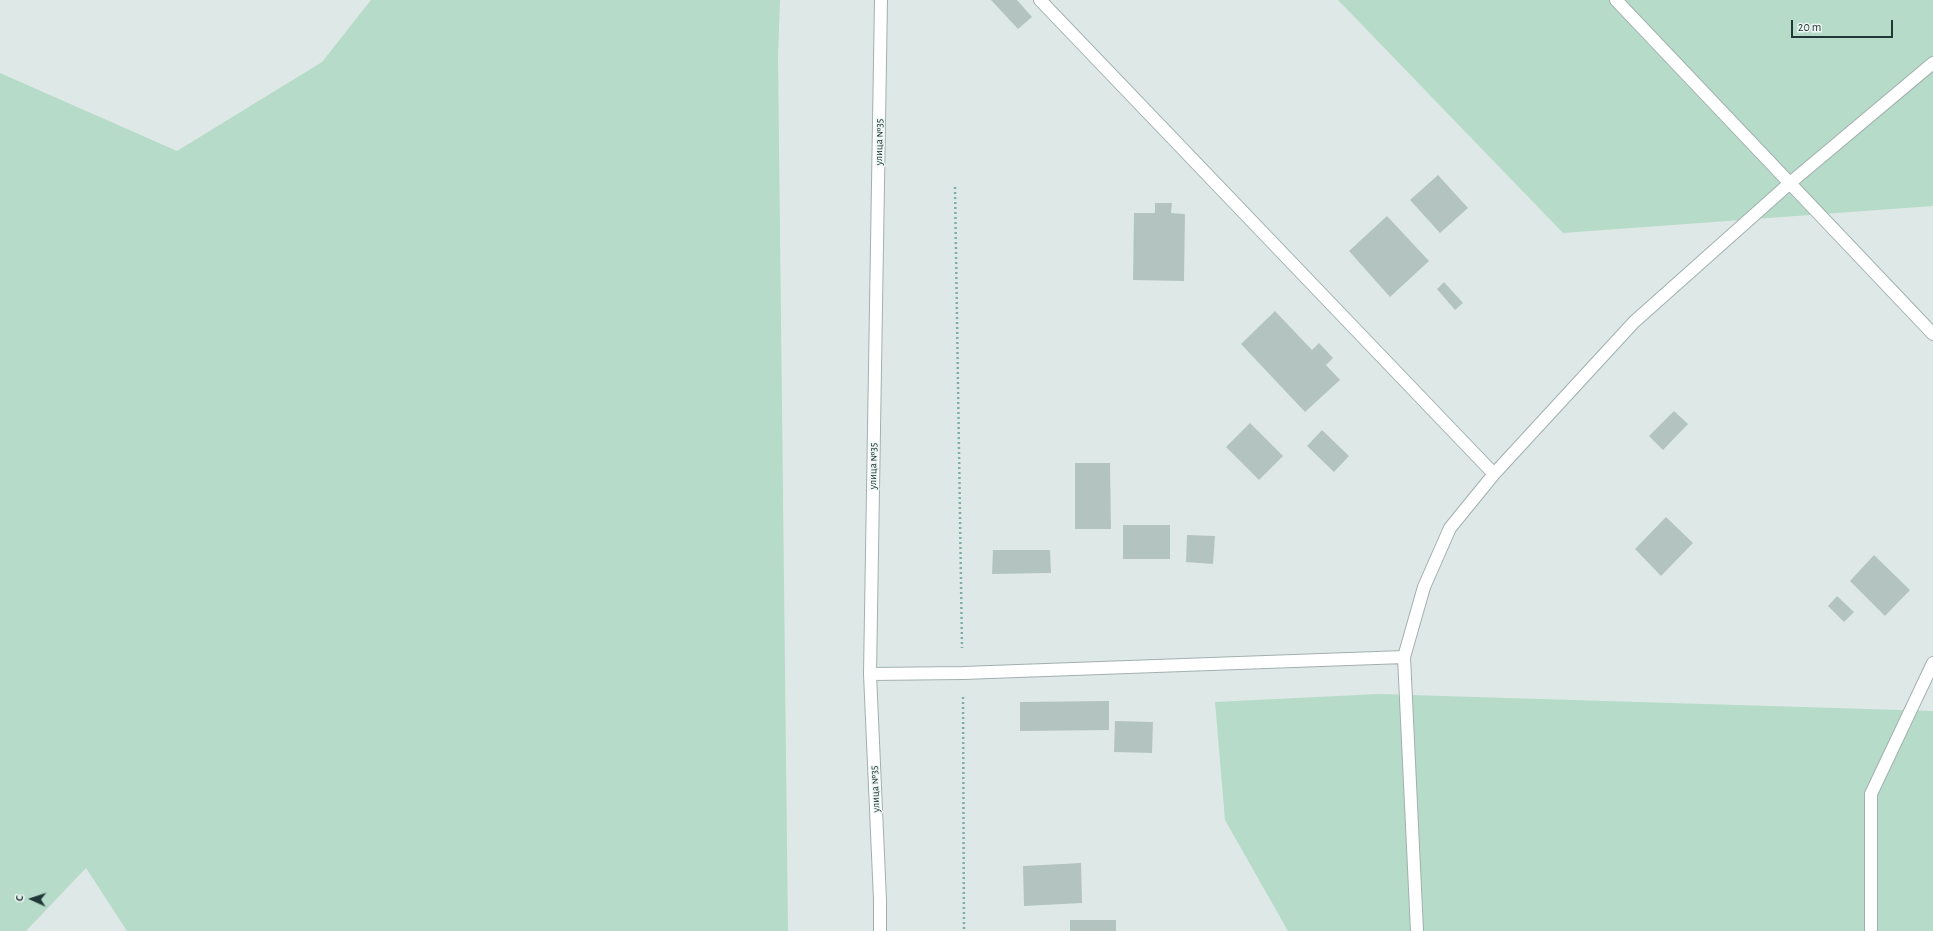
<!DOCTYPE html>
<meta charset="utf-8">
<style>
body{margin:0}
#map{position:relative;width:1933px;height:931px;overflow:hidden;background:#dee9e7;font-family:"Alegreya Sans",sans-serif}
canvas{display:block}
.north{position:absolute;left:12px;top:879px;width:40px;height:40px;-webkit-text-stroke:3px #eef6f4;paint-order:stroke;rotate:273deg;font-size:11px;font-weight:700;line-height:16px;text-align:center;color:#203837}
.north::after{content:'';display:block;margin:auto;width:14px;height:18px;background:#203837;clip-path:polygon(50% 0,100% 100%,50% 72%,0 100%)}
.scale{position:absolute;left:1791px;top:20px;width:102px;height:18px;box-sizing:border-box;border:2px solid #203837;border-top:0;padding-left:5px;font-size:12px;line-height:14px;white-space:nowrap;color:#203837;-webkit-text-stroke:3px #eef6f4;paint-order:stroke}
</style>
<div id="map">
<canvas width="1933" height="931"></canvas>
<div class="north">С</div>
<div class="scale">20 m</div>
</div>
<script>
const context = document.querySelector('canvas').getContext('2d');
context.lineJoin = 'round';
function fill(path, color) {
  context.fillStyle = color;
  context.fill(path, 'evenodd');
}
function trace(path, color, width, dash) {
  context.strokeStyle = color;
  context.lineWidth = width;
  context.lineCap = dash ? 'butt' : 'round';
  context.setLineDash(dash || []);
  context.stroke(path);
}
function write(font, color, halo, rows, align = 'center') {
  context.font = font + ' "Alegreya Sans",sans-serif';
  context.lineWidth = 3;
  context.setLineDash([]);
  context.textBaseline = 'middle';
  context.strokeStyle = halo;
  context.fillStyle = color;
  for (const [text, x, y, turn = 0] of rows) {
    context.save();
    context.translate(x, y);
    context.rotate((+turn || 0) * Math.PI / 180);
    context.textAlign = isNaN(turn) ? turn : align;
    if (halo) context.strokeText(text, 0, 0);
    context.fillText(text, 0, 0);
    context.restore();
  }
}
const green = new Path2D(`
 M371,0H780L778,56L788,931H127L86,868L26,931H0V73L177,151L322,62Z
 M1338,0H1933V206L1563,233Z
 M1378,694L1933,711V931H1288L1225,820L1215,702Z`);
const building = new Path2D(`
 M991,0H1017L1032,17L1018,29Z
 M1438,175L1468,208L1440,233L1410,200Z
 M1155,203H1172L1171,213L1185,214L1184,281L1133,280L1134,213H1155Z
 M1387,216L1429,261L1390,297L1349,251Z
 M1444,282L1463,303L1455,310L1437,289Z
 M1275,311L1312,350L1319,343L1333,358L1326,365L1340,380L1305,412L1241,344Z
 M1674,411L1688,424L1663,450L1649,436Z
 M1250,423L1283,456L1259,480L1226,447Z
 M1322,430L1349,456L1334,472L1307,446Z
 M1075,463H1110L1111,529H1075Z
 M1666,517L1693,543L1661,576L1635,549Z
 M1123,525H1170V559H1123Z
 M1187,535L1215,536L1213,564L1186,562Z
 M993,550H1050L1051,573L992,574Z
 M1874,555L1910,590L1885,616L1850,581Z
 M1837,596L1854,612L1844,622L1828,606Z
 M1109,701V730L1020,731V702Z
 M1115,721L1153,722L1152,753L1114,752Z
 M1081,863L1082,903L1024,906L1023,866Z
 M1070,920H1116V931H1070Z`);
const path = new Path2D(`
 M955,187L962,648
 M963,697L964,931`);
const minor = new Path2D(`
 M1040,0L1494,474
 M1616,0L1933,334
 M1404,657L1417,931
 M870,674L963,673L1404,657L1424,587L1450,528L1494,474L1634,322L1790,183L1933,63
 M880,931V900L870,674L881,0
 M1871,931V794L1933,663`);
const streetNames = [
 ["улица №35",879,142,-89],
 ["улица №35",873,466,-89],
 ["улица №35",875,789,-93]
];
fill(green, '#b6dbc8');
fill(building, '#b3c4c0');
trace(minor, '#a1b0af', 14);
trace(path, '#7eada8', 2.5, [2, 3]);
trace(minor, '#fff', 12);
write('11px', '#203837', '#eef6f4', streetNames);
</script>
